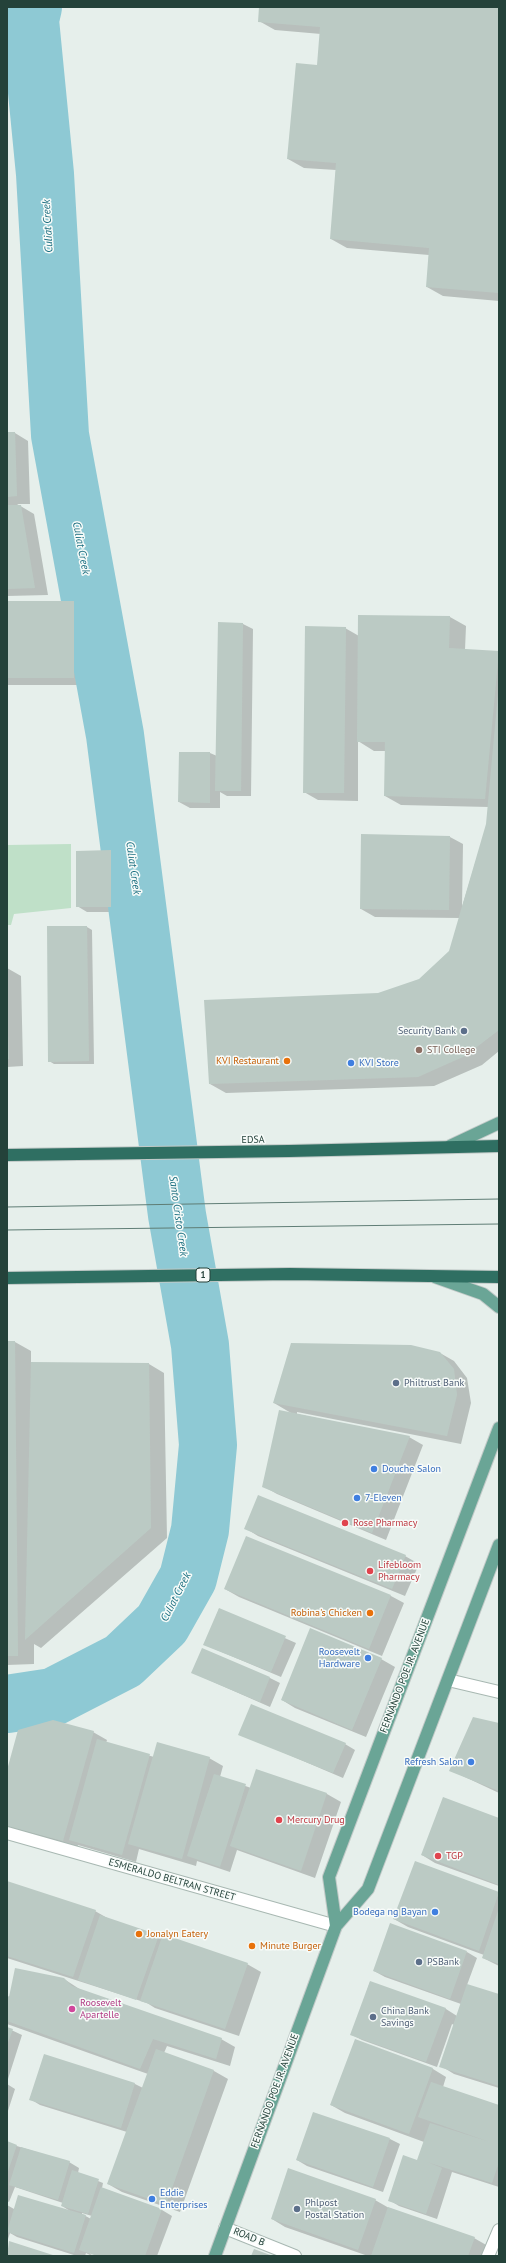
<!DOCTYPE html>
<style>
body{margin:0}
#map{position:relative;width:506px;height:2263px;overflow:hidden;background:#e6efeb;font-family:"PT Sans",sans-serif}
canvas{display:block}
.frame{position:absolute;inset:0;border:8px solid #24423a;pointer-events:none}
</style>
<div id="map">
<canvas width="506" height="2263"></canvas>
<div class="frame"></div>
</div>
<script>
const context = document.querySelector('canvas').getContext('2d');
context.lineJoin = 'round';
function fill(path, color) {
  context.fillStyle = color;
  context.fill(path, 'evenodd');
}
function trace(path, color, width, dash) {
  context.strokeStyle = color;
  context.lineWidth = width;
  context.lineCap = dash ? 'butt' : 'round';
  context.setLineDash(dash || []);
  context.stroke(path);
}
function write(font, color, halo, rows, align = 'center') {
  context.font = font + ' "PT Sans",sans-serif';
  context.lineWidth = 3;
  context.setLineDash([]);
  context.textBaseline = 'middle';
  context.strokeStyle = halo;
  context.fillStyle = color;
  for (const [text, x, y, turn = 0] of rows) {
    context.save();
    context.translate(x, y);
    context.rotate((+turn || 0) * Math.PI / 180);
    context.textAlign = isNaN(turn) ? turn : align;
    if (halo) context.strokeText(text, 0, 0);
    context.fillText(text, 0, 0);
    context.restore();
  }
}
const green = new Path2D(`
 M71,844V908L14,914L11,925H7V845Z`);
const shadow = new Path2D(`
 M260,7H499V301L443,296L427,287L429,255L347,248L331,239L336,170L304,168L288,159L318,66L321,34L275,30L259,21Z
 M7,433H15L28,441L30,504H17L34,514L48,595L7,596Z
 M7,602H74L88,610V685H7Z
 M450,617L466,626L465,650L499,652V1051L482,1065L434,1086L226,1093L210,1084L378,994L420,980L450,951L460,918L375,917L361,909L450,837L463,844L462,907L487,824L489,807L401,805L385,796L386,751H374L358,741V801L318,800L304,792L345,628L359,636Z
 M243,624L253,629L251,796H227L220,792V808H190L179,802L210,753L217,756Z
 M110,851L121,857V912H87L77,906Z
 M48,927H87L92,930L94,1064H54L49,1061Z
 M7,968L21,976L23,1066L7,1067Z
 M7,1342H15L31,1351V1363L149,1364L164,1373L167,1538L41,1648L34,1644V1664L7,1665Z
 M440,1353L454,1361L467,1378L471,1403L461,1444L297,1412V1414L409,1437L423,1445L386,1540L277,1494L263,1486L291,1413L274,1403Z
 M245,1528L405,1556L419,1564L405,1596L258,1536Z
 M225,1589L391,1596L404,1603L382,1656L239,1597Z
 M219,1609L296,1643L281,1677L205,1645Z
 M381,1659L395,1667L366,1737L295,1708L282,1700Z
 M193,1673L270,1678L280,1683L270,1707Z
 M499,1724V1793L450,1770Z
 M93,1732L107,1740L106,1743L154,1757L209,1758L223,1766L220,1777L251,1788L257,1770L327,1794L341,1802L315,1878L237,1850L230,1872L197,1861L196,1866L139,1849L136,1862L78,1845L77,1848L7,1829V1773Z
 M240,1734L345,1744L355,1750L343,1778Z
 M499,1819V1886L435,1863L422,1855Z
 M416,1862L499,1893V1966L483,1958L484,1955L408,1927L394,1919Z
 M7,1882L95,1911L109,1919L162,1938L247,1964L261,1972L239,2036L155,2008L147,2003L7,1958Z
 M467,1952L477,1958L467,1985L499,1995V2088L454,2074L441,2066L454,2025L452,2024L437,2067L362,2040L352,2035L370,1982L446,2009L457,2016L461,2004L385,1977L374,1971Z
 M64,1979L81,1990L221,2039L235,2047L230,2066L167,2046L164,2053L214,2071L228,2079L180,2212L122,2192L108,2184L127,2132L40,2105L30,2099L44,2056L135,2084L143,2088L148,2074L7,2024V1997Z
 M7,2028L22,2035L8,2079L7,2078Z
 M355,2041L433,2069L446,2077L443,2087L499,2106V2187L452,2172L437,2219L399,2206L389,2200L418,2161L424,2142L345,2113L331,2105Z
 M7,2084L15,2089L7,2114Z
 M390,2139L400,2144L383,2192L307,2166L297,2160Z
 M7,2143L69,2162L79,2168L78,2173L103,2183L102,2188L162,2210L172,2216L157,2256H100L90,2252V2254L94,2256L90,2255L86,2253L85,2256H77L17,2237L10,2233L7,2242V2205L14,2209L70,2211L62,2206L63,2203L15,2187L9,2202L7,2201ZM82,2213L92,2216L91,2219L82,2214Z
 M375,2200L389,2208L474,2238L488,2246L484,2256H368L285,2227L272,2219Z`);
const river = new Path2D(`
 M7,1704L53,1697L123,1661L162,1624L188,1578L200,1530L208,1445L200,1345L177,1215L115,735L60,435L45,174L30,20L33,7`);
const building = new Path2D(`
 M259,7H499V293L426,287L429,248L330,239L336,163L287,159L296,63L317,65L320,27L258,22Z
 M7,432H15L17,496L7,497Z
 M7,505H21L35,588L7,589Z
 M7,601H74V678H7Z
 M358,615L450,616L449,648L499,651L485,799L384,796L385,742H357Z
 M218,622L243,623L241,791H215Z
 M305,626L346,627L344,793H303Z
 M498,694L499,1030L465,1056L418,1077L209,1084L204,1000L378,993L419,979L449,951L486,824Z
 M179,752H210V803L178,802Z
 M361,834L450,836L449,910L360,909Z
 M111,850V907H76V851Z
 M47,926H87L89,1061L48,1062Z
 M7,1010L9,1059H7Z
 M7,1341H15L18,1656H7Z
 M291,1343L411,1345L440,1352L454,1369L457,1395L447,1436L273,1403Z
 M31,1362L149,1363L151,1528L25,1640Z
 M279,1410L410,1436L372,1533L262,1487Z
 M258,1495L406,1555L392,1589L244,1529Z
 M246,1536L391,1595L369,1649L224,1589Z
 M219,1608L286,1636L271,1672L203,1645Z
 M310,1628L382,1658L352,1730L281,1700Z
 M202,1648L270,1677L260,1702L191,1673Z
 M251,1704L346,1743L333,1773L238,1735Z
 M473,1717L499,1723V1791L449,1771Z
 M53,1720L94,1731L63,1841L7,1826V1770L18,1730Z
 M97,1739L150,1754L122,1855L69,1840Z
 M157,1742L210,1757L182,1859L128,1844Z
 M256,1769L327,1793L301,1871L230,1846Z
 M214,1774L246,1784L220,1867L187,1856Z
 M443,1797L499,1818V1885L421,1855Z
 M415,1861L499,1892L479,1951L393,1919Z
 M7,1881L96,1910L73,1977L7,1956Z
 M499,1908V1964L482,1958Z
 M100,1915L159,1935L136,2000L78,1980Z
 M390,1923L467,1951L450,1999L373,1971Z
 M163,1934L248,1963L225,2029L140,2001Z
 M15,1968L64,1978L72,1986L222,2038L216,2059L153,2039L140,2069L7,2021V1996L9,1997Z
 M370,1981L446,2008L426,2062L350,2035Z
 M467,1984L499,1994V2086L439,2067Z
 M7,2027L13,2029L7,2045Z
 M355,2039L433,2068L409,2134L330,2105Z
 M156,2049L214,2070L166,2205L107,2184Z
 M44,2054L135,2083L121,2128L29,2100Z
 M431,2082L499,2105V2162L492,2183L427,2162L442,2168L426,2214L388,2201L403,2155L417,2160L430,2123L490,2142L418,2117Z
 M313,2112L390,2138L373,2187L296,2160Z
 M7,2141L17,2145L7,2174Z
 M21,2147L70,2161L58,2200L9,2185Z
 M288,2168L376,2199L358,2250L271,2219Z
 M72,2170L99,2179L88,2214L61,2206Z
 M101,2187L162,2209L145,2256H97L79,2250Z
 M18,2195L86,2215L74,2253L7,2232Z
 M388,2207L475,2237L468,2256H371Z
 M9,2241L56,2256H7Z
 M254,2249L273,2256H251Z`);
const minor = new Path2D(`
 M448,1680L499,1692
 M7,1833L336,1926
 M225,2228L295,2256
 M488,2256L499,2230`);
const major = new Path2D(`
 M450,1146L499,1123
 M435,1277L483,1294L499,1307
 M336,1926L329,1877L499,1428
 M215,2256L336,1926L368,1889L499,1545`);
const highway = new Path2D(`
 M7,1155L289,1151L499,1146
 M7,1278L290,1274L499,1277`);
const tram = new Path2D(`
 M7,1207L499,1199
 M7,1230L499,1224`);
const markers = [
 [464,1031,4,"#5c6f8a"],
 [419,1050,4,"#8d6e63"],
 [287,1061,4,"#e8710a"],
 [351,1063,4,"#3f7fe0"],
 [396,1383,4,"#5c6f8a"],
 [374,1469,4,"#3f7fe0"],
 [357,1498,4,"#3f7fe0"],
 [345,1523,4,"#e0444e"],
 [370,1571,4,"#e0444e"],
 [370,1613,4,"#e8710a"],
 [368,1658,4,"#3f7fe0"],
 [471,1762,4,"#3f7fe0"],
 [279,1820,4,"#e0444e"],
 [438,1856,4,"#e0444e"],
 [435,1912,4,"#3f7fe0"],
 [139,1934,4,"#e8710a"],
 [252,1946,4,"#e8710a"],
 [419,1962,4,"#5c6f8a"],
 [72,2009,4,"#d1479c"],
 [373,2017,4,"#5c6f8a"],
 [152,2199,4,"#3f7fe0"],
 [297,2209,4,"#5c6f8a"]
];
const shields = [
 [203,1275,14]
];
const shieldNames = [
 ["1",203,1275]
];
const serviceNames = [
 ["Security Bank",456,1031,"right"],
 ["Philtrust Bank",404,1383],
 ["PSBank",427,1962],
 ["China Bank",381,2011],
 ["Savings",381,2023],
 ["Phlpost",305,2203],
 ["Postal Station",305,2215]
];
const educationNames = [
 ["STI College",427,1050]
];
const foodNames = [
 ["KVI Restaurant",279,1061],
 ["Robina's Chicken",362,1613],
 ["Jonalyn Eatery",147,1934,"left"],
 ["Minute Burger",260,1946,"left"]
];
const shopNames = [
 ["KVI Store",359,1063],
 ["Douche Salon",382,1469],
 ["7-Eleven",365,1498],
 ["Roosevelt",360,1652,"right"],
 ["Hardware",360,1664,"right"],
 ["Refresh Salon",463,1762,"right"],
 ["Bodega ng Bayan",427,1912,"right"],
 ["Eddie",160,2193],
 ["Enterprises",160,2205]
];
const streetNames = [
 ["EDSA",253,1140,-1],
 ["FERNANDO POE JR. AVENUE",405,1676,-69],
 ["ESMERALDO BELTRAN STREET",172,1880,16],
 ["FERNANDO POE JR. AVENUE",275,2091,-70],
 ["ROAD B",249,2237,22]
];
const healthNames = [
 ["Rose Pharmacy",353,1523],
 ["Lifebloom",378,1565],
 ["Pharmacy",378,1577],
 ["Mercury Drug",287,1820],
 ["TGP",446,1856]
];
const hotelNames = [
 ["Roosevelt",80,2003],
 ["Apartelle",80,2015]
];
const waterNames = [
 ["Culiat Creek",48,226,-93],
 ["Culiat Creek",81,548,79],
 ["Culiat Creek",133,868,82],
 ["Santo Cristo Creek",178,1216,82],
 ["Culiat Creek",176,1597,-63]
];
fill(green, '#bfe0c8');
fill(shadow, '#0003');
trace(river, '#8ec9d4', 58);
fill(building, '#bbcac4');
trace(minor, '#a8b8b2', 14);
trace(major, '#c2cac8', 14);
trace(highway, '#c2cac8', 14);
trace(minor, '#fff', 12);
trace(major, '#6aa596', 12);
trace(highway, '#2f6f62', 12);
trace(tram, '#5f7d75', 1);
for (const [x, y, r, color] of markers) {
  const dot = new Path2D();
  dot.arc(x, y, r, 0, 2 * Math.PI);
  context.fillStyle = color;
  context.fill(dot);
  trace(dot, '#f7fbf9', 1.5);
}
for (const [x, y, w] of shields) {
  const box = new Path2D();
  box.roundRect(x - w / 2, y - 7, w, 14, 3);
  context.fillStyle = '#f7fbf9';
  context.fill(box);
  trace(box, '#24423a', 1);
}
write('bold 9px', '#24423a', null, shieldNames);
write('10px', '#4e5e75', '#f7fbf9', serviceNames, 'left');
write('10px', '#785e54', '#f7fbf9', educationNames, 'left');
write('10px', '#c56008', '#f7fbf9', foodNames, 'right');
write('10px', '#366cbe', '#f7fbf9', shopNames, 'left');
write('10px', '#24423a', '#f7fbf9', streetNames);
write('10px', '#be3a42', '#f7fbf9', healthNames, 'left');
write('10px', '#b23c85', '#f7fbf9', hotelNames, 'left');
write('italic 11px', '#1c6f80', '#f7fbf9', waterNames);
</script>
